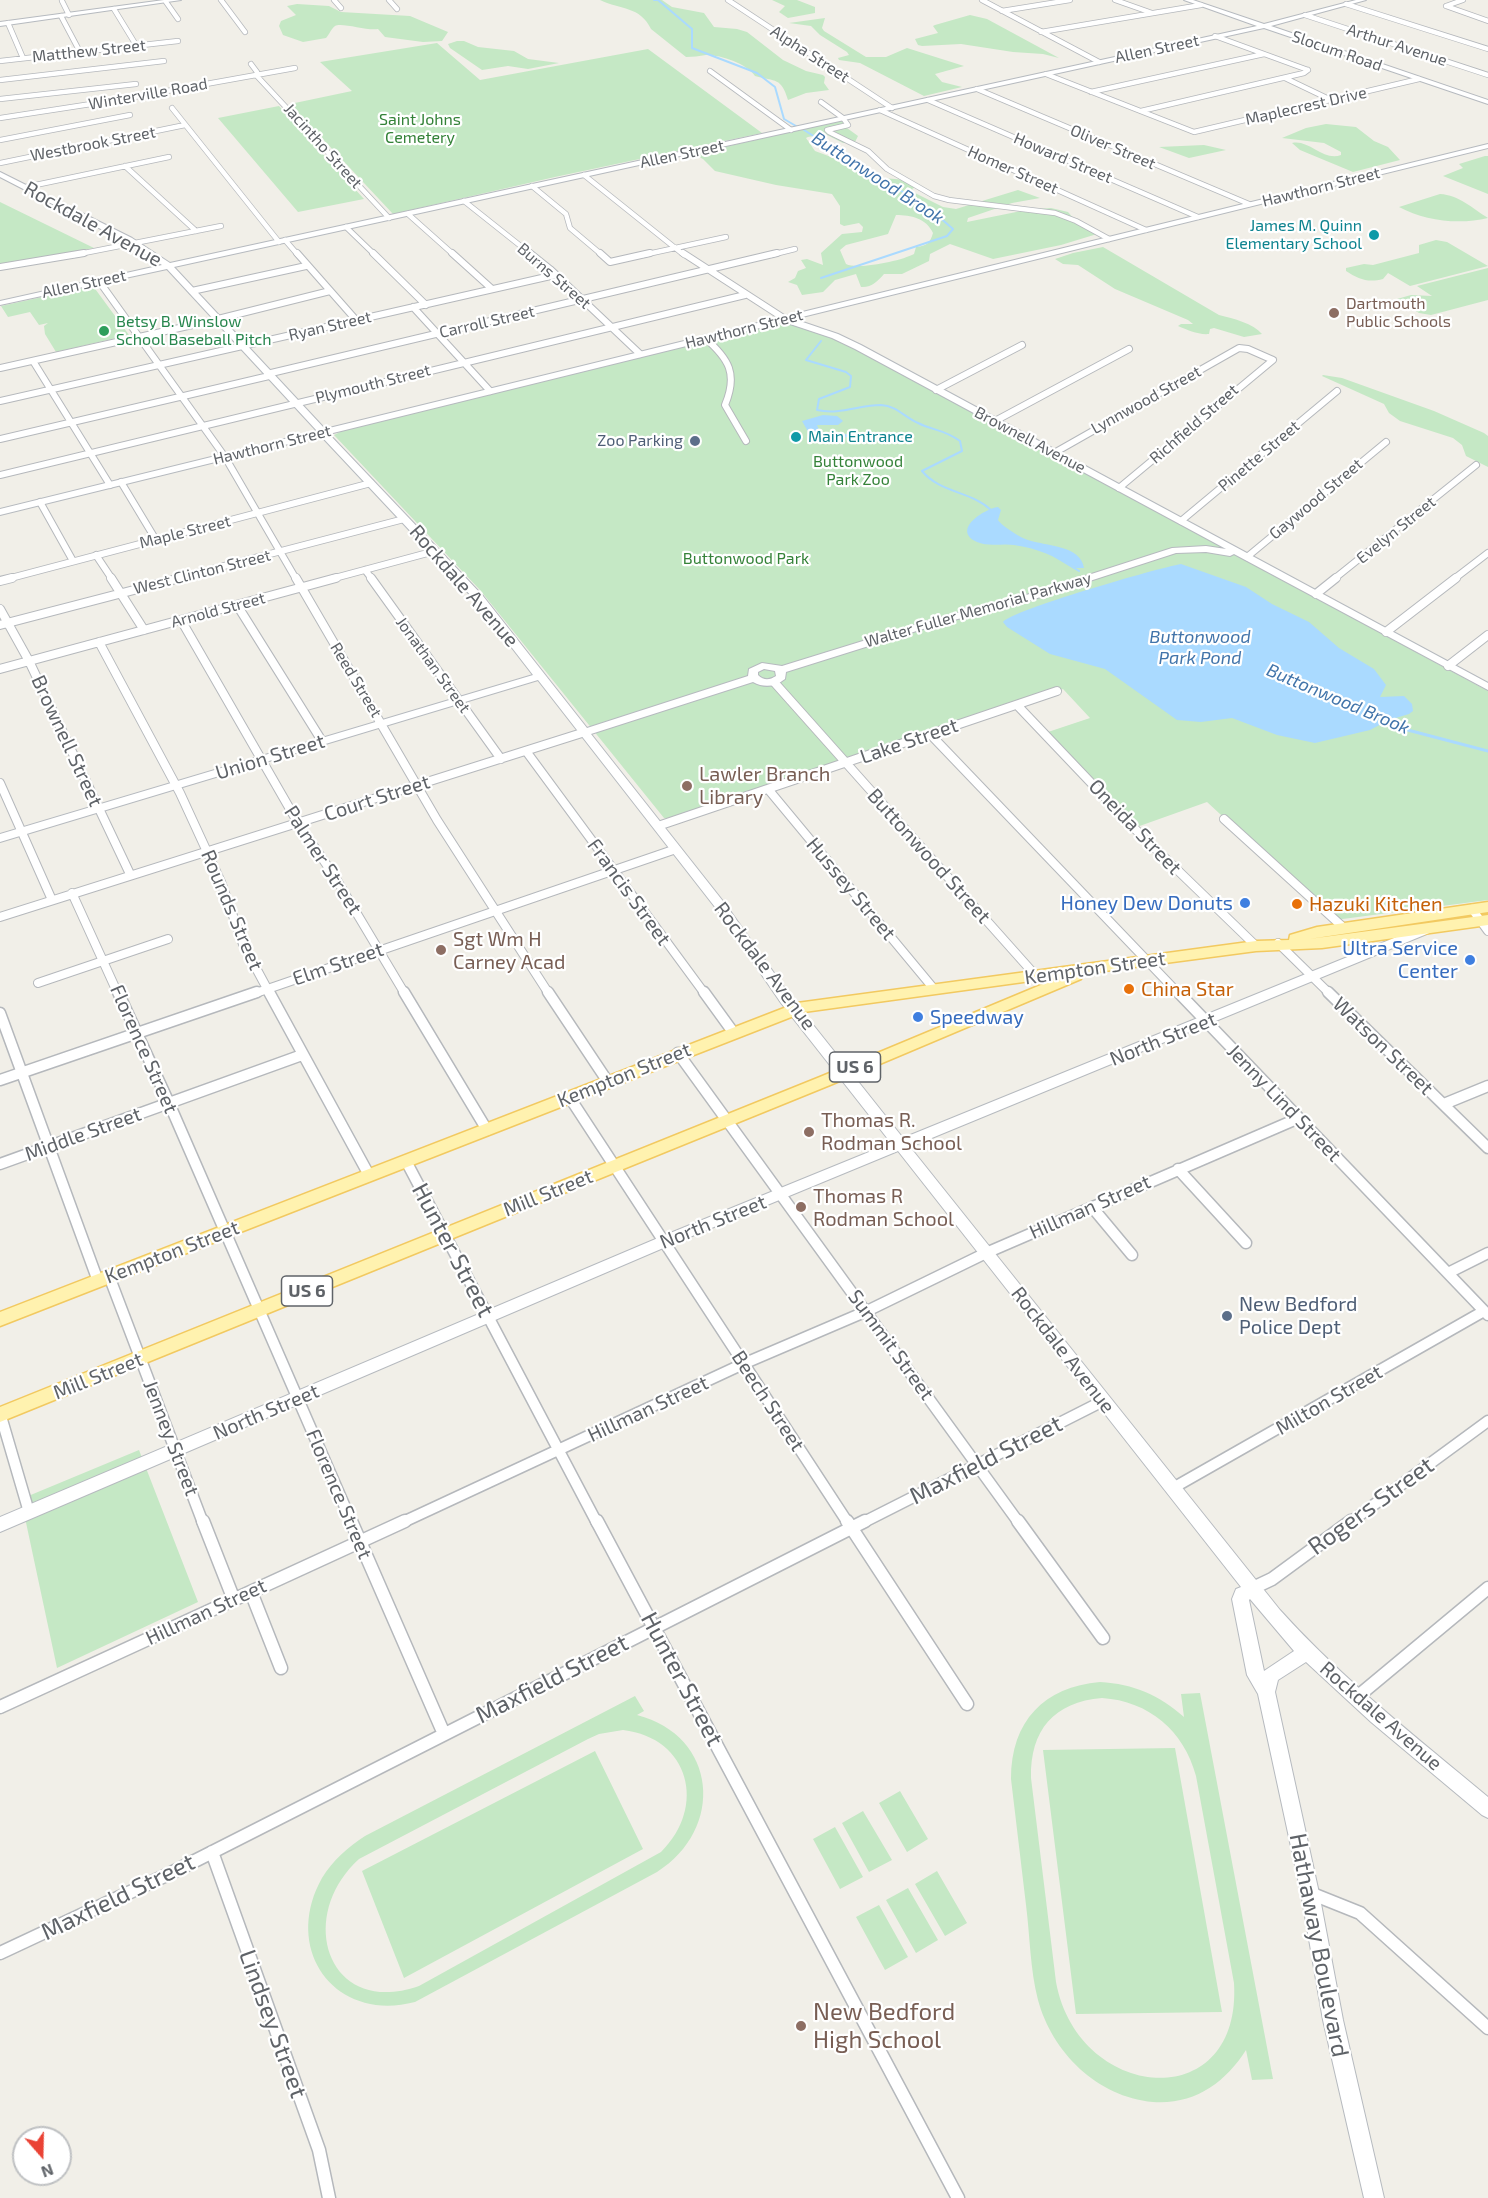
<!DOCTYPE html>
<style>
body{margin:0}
#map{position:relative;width:1488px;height:2198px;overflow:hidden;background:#f1efe8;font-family:"Exo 2",sans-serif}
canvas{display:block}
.north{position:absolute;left:12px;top:2126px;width:60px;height:60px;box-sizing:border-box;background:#fff;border:2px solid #bfc1c3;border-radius:50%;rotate:160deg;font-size:16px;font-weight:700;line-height:24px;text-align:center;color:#5f6368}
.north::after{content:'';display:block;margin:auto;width:21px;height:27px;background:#ea4335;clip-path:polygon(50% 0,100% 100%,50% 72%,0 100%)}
</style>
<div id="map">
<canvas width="1488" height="2198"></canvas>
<div class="north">N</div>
</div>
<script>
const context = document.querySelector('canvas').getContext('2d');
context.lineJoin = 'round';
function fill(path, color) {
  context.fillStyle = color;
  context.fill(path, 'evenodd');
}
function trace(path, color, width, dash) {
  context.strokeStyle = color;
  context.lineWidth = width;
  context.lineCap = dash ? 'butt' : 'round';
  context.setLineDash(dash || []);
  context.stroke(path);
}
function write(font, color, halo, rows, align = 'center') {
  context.font = font + ' "Exo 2",sans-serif';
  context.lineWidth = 4.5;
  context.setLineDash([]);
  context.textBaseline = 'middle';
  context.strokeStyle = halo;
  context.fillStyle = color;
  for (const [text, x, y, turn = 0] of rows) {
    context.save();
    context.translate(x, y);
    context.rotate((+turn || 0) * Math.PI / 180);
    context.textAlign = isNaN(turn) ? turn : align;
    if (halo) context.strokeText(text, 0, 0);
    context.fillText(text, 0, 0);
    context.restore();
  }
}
const green = new Path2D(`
 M600,0H662L672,7L704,13L714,27L737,29L747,32L783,60L806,71L823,75L825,77L824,83L829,90L806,93L788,100C781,77 776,82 755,76C747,64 722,55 706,55C699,56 693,57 686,57L651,29C640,6 621,10 600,0Z
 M772,0H797L815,7V13L788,18L779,12L785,6Z
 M297,4L329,6L341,12L410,16L448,32L442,41L423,42L385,37L378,29C367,31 341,22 335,26C331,29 329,35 326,38L303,42L283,35L279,26L281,21L296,15L287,6Z
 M970,15L987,19L1059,58L1043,54L1013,52L961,44L922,46L918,45L915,39L938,33L933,26L935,25Z
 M825,18L822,28L824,31L866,57H886L907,48L964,66L935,74L942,82L962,87L924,96L860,63L839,60L838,58L849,55L847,52L820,35L811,26L789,23Z
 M457,41H464L478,47L514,51L528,59L559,63L528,69L508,66L482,70L450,48L448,44Z
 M437,43L480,80L648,49L762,133L555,177L393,214L290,104L352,91L320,62Z
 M279,106L364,199L298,212L218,118Z
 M844,120L847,128L858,136L855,142L843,143L825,134L808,137L806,138L815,151L842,161L869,177L908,180L917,186L912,189L915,193L943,207L956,209L1018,190L1040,198L1012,203L968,218L967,222L1026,210L1051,208L1068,212L1080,226L1097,234L1061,245L993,259L950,244L930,254L929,261L902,274H884C878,281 871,288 861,287L856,274L835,280L823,292L802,295L797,285L788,282L795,278L798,271L806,268L801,260L807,259L823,265L821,253L842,234L862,232L863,227L859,223L844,226L840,224V206L832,194L776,185L715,171L703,159L693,154ZM896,215C911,215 926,218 933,233C930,243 927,246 916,247L914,254C901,261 858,270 846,264L840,250L846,245L888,234Z
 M1326,124L1356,127L1374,141L1388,147L1400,160L1353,172L1300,150L1292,143C1309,139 1324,162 1341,155V152L1324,143L1282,138L1306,128Z
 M1204,145L1226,150L1189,158L1159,147Z
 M1485,156H1488V194L1443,176L1463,168L1459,164Z
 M1440,194C1459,195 1472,208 1488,218C1459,225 1425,221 1399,207Z
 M0,202L94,248L0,264Z
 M1436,240L1447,242L1488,266L1410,286L1388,273L1383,279C1368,283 1358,279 1346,271V268L1364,264L1373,265L1419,253V245Z
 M1103,247L1219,315C1234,319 1253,323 1262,334L1244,337L1214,328L1210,329L1209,334C1198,335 1188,330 1178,326L1181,324H1193L1188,320L1115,289L1078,265L1063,264L1055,259L1073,253Z
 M1488,268V300L1431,315L1419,313L1397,299L1411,295L1432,296L1417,286Z
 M93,286L129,335L56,352L45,334L44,326L48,323L39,325L30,312L8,317L1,306Z
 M777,323C801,322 835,339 856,349L1488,691V900L1335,920L1207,802L1134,828L1045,733L1090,718L1063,689L671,818H664L480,590L334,435L342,431Z
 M1323,375L1342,378L1434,411L1484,433L1488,436V467L1466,456L1462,445L1453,438L1400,421L1389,413L1384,404L1322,376Z
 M139,1450L198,1602L57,1668L21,1499Z
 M1100,1682C1134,1684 1159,1695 1184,1717L1181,1694L1200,1693L1273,2079L1252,2080L1246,2050C1225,2083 1194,2105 1153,2102C1097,2097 1052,2052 1038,2000C1030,1969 1030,1936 1026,1905C1021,1863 1016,1821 1011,1779C1011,1721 1044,1687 1100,1682ZM1102,1698C1149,1701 1184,1731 1196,1776L1234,1983C1242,2117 1078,2102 1056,1982L1031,1778C1030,1730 1054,1702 1102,1698Z
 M635,1696L644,1711L637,1715C718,1736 725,1829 657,1872L415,2002C334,2023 282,1949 322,1878C333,1860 348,1847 365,1836ZM623,1730C690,1738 707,1807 661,1852L419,1986C328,2018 295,1917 359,1859L588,1739L599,1734Z
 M1175,1748L1222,2012L1076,2014L1043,1750Z
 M595,1751L643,1849L404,1978L362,1871Z
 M900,1791L928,1839L907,1852L879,1803Z
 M863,1811L892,1860L869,1872L842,1823Z
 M835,1827L863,1877L840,1889L813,1839Z
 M937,1871L967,1923L945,1936L915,1884Z
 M908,1888L938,1940L916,1953L886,1900Z
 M879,1905L908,1957L885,1970L856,1917Z`);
const water = new Path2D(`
 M823,415L837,416L843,421L838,425H817L820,432L827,436L834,435L837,432L849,435L847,437L817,440L814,435H810L802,421Z
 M998,507L1001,510L998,520C1002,526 1021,538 1028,540C1045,546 1081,545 1084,568H1076C1056,557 1037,548 1014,545C1003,543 988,547 977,542C951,530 984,509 998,507Z
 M1181,564L1246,587L1272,604L1309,622L1339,648L1374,669L1386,685L1380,697L1404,696L1412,704L1413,711L1409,714L1389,720L1370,730L1315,743L1277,735L1232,718L1201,722L1177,720L1105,669L1050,654L1007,627L1003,622C1012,610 1158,568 1181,564Z`);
const streamFar1 = new Path2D(`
 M654,0H658L692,29V48L757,73L775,87L784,119L796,126
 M804,130L930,209L953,229L947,236L821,278
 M821,341L806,360L846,372L851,376L850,387L819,399L817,410C840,415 859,405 881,405C897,406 904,417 918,423C934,431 943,429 960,441L962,451L922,471C940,493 971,491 991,510
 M1054,556L1079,571`);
const stream = new Path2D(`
 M1382,720L1400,728L1488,751`);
const streetFar4 = new Path2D(`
 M221,0L245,32
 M334,0L341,8
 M389,0L397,9
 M728,0L892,108
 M982,0L1099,62
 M1115,0L1152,13
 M62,1L69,15
 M166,2L178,19
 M1346,4L1488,49
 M1446,6L1488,21
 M1446,6L1463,0
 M114,9L136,45
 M1002,11L1070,0
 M1305,15L1488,75
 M61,16L80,52
 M8,23L23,58
 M1041,32L1201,5
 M1215,36L1308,70
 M0,61L178,41
 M251,64L257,72L256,75L389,218
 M710,71L791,130
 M1046,74L1194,132L1419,79
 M1285,78L1331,100
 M0,80L164,61
 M977,89L1249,204
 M1091,92L1264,54
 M0,99L136,84
 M928,100L1198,217
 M821,102L843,118L848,125L827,130L829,132L868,151L887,169L934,196L949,200L1055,213L1076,221L1109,239
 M172,108L279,242
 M880,110L1146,230
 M1141,111L1304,73L1308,70
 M0,118L117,100L295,68
 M0,140L130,115
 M0,163L185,125
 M125,166L196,231
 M584,175L684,255
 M532,186L566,214L570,228L602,255
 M26,187L169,157
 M464,201L532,255
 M408,214L454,255
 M346,227L375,255
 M285,240L298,255
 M74,255L221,226
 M643,255L726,237
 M771,255L795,249`);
const streetFar3 = new Path2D(`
 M297,253L356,320
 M373,253L426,305
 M452,253L492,289
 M530,253L550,269L640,354
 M600,253L610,262L650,253
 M683,253L785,319
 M0,267L84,253
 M99,281L225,457L296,579
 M192,291L306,266
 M413,307L490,391
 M705,338C729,359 738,374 725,405L746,441
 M33,361L110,485
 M0,368L206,322L330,291
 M267,374L777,253
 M936,390L1022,345
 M0,401L555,275
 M995,421L1129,349
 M0,439L269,376
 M1054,453L1239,348L1248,349L1273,360L1119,488
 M0,475L745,295
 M121,482L156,540
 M40,502L73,561
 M1181,521L1337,391
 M96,555L112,579
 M1247,557L1386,442
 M365,570L372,579
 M7,579L371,483
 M174,579L404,519
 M331,579L435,551
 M1334,579L1476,465
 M1454,579L1488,553`);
const streetFar2 = new Path2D(`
 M111,578L144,630
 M296,578L437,820L549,994
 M371,578L501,759
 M0,581L12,578
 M1316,594L1336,578
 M237,605L322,741
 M0,609L29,661L130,874
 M181,620L298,823L335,877L405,994
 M0,625L180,578
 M1386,632L1456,578
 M99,642L180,793L221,882L243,944L270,994
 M1448,666L1488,635
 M0,669L336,578
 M774,682L1036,976
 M1017,705L1134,828L1256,946
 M930,734L1179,994
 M526,751L705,994
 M0,783L52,900
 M768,789L934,989
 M1224,819L1344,928
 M658,826L1057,691
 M72,893L118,994
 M1472,909L1488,931
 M0,917L585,732
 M1278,943L1330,994
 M38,983L168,939
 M253,994L676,849`);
const streetFar1 = new Path2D(`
 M118,992L169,1103L352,1523
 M269,992L369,1175
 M404,992L487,1130
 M548,992L608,1082
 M704,992L733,1032
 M1178,992L1488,1315
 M1328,992L1488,1148
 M0,1013L98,1281
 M678,1053L1019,1523
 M0,1080L257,992
 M570,1098L848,1523
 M1444,1104L1488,1086
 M406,1161L597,1523
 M0,1164L302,1055
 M1178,1169L1246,1243
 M1092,1207L1132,1255
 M1448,1273L1488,1253
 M109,1276L203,1523
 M0,1413L29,1512
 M1173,1488L1484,1311
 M401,1523L743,1364L867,1311L986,1253L1299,1118
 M862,1523L1103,1401
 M1349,1523L1488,1421`);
const street = new Path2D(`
 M203,1521L234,1600
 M351,1521L444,1734
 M597,1521L958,2198
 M847,1521L967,1704
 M1018,1521L1103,1638
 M1253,1588L1272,1579L1351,1521
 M251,1592L281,1668
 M1357,1697L1488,1588
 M0,1707L405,1521
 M212,1852L319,2150L329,2198
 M1310,1893L1360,1913L1488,2028
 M0,1953L173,1872L865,1521`);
const secondary = new Path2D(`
 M164,0H181L0,26V22Z
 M1184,0H1193L1264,24L1356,0H1366L1271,26L1488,100V104L1264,28L174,267L325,429L1488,144V148L794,319L838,334L861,345L1488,683V690L1234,554L1230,556L1206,552L1176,553L1025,602L942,623L786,672L785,679C775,687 764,688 753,682L591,734L726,905L791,997L903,1138L1426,925L1430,924L1436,928L1434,931L910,1147L1280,1610C1343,1680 1416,1737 1488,1797V1818L1482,1815L1371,1722L1306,1662L1278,1680L1275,1692L1319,1893L1343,2020L1384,2198H1364L1323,2020L1301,1893L1258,1694L1247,1675L1232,1599L1236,1589L1241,1587L898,1151L668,1246L0,1532V1517L658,1238L891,1143L781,1003L718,911L538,680L0,842V834L533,675L475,600L321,436L0,515V509L317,431L167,269L0,305V301L162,265L126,242L0,177V172L132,238L170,263L1257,26ZM784,322L832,338L855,349L1226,549L1206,546L1172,548L1017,598L934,619L782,666L762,663L749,669L748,676L587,728L483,596L329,434ZM764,669L775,671L776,676C770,680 764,681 758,675V672ZM1250,1599L1294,1651L1264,1671L1249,1600Z`);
const primary = new Path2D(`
 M1488,902V912L1309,939L1488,915V925L1322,948L1256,951L1082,974L1081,979L830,1085L0,1422V1407L820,1077L1060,977L804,1012L0,1326V1312L797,1003L1256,941L1289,940L1290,935L1317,927Z`);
const markers = [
 [1374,235,6,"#0f9aa8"],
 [1334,313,6,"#8d6e63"],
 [104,331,6,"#2e9e5b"],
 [796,437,6,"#0f9aa8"],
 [695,441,6,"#5c6f8a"],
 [687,786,6,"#8d6e63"],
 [1245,903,6,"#3f7fe0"],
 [1297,904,6,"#e8710a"],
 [441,950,6,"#8d6e63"],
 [1470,960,6,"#3f7fe0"],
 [1129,989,6,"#e8710a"],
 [918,1017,6,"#3f7fe0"],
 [809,1132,6,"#8d6e63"],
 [801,1207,6,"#8d6e63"],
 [1227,1316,6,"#5c6f8a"],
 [801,2026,6,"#8d6e63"]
];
const farStreetnames = [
 ["Arthur Avenue",1397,45,18],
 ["Allen Street",1157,49,-12],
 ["Matthew Street",89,51,-6],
 ["Slocum Road",1337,51,19],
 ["Alpha Street",810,54,33],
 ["Winterville Road",148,94,-10],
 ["Maplecrest Drive",1306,106,-13],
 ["Westbrook Street",93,144,-11],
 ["Jacintho Street",323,146,48],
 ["Oliver Street",1113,147,23],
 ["Allen Street",682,154,-12],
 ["Howard Street",1063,158,23],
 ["Homer Street",1013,170,24],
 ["Hawthorn Street",1321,187,-14],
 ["Burns Street",554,276,41],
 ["Allen Street",84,284,-12],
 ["Carroll Street",487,322,-13],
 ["Ryan Street",330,326,-13],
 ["Hawthorn Street",744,329,-14],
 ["Plymouth Street",373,384,-14],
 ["Lynnwood Street",1146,400,-29],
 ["Richfield Street",1194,424,-41],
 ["Brownell Avenue",1030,440,28],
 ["Hawthorn Street",272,445,-14],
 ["Pinette Street",1259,456,-40],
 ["Gaywood Street",1316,499,-40],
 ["Evelyn Street",1396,530,-39],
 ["Maple Street",185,532,-14],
 ["West Clinton Street",202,572,-14],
 ["Arnold Street",218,610,-15],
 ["Walter Fuller Memorial Parkway",978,610,-16],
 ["Jonathan Street",433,665,54],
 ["Reed Street",356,680,59]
];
const farParknames = [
 ["Saint Johns",420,120],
 ["Cemetery",420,138],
 ["Buttonwood",858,462],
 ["Park Zoo",858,480],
 ["Buttonwood Park",746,559]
];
const farCulturenames = [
 ["James M. Quinn",1362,226],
 ["Elementary School",1362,244],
 ["Main Entrance",808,437,"left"]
];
const farEducationnames = [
 ["Dartmouth",1346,304],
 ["Public Schools",1346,322]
];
const farLeisurenames = [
 ["Betsy B. Winslow",116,322],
 ["School Baseball Pitch",116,340]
];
const farServicenames = [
 ["Zoo Parking",683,441]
];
const farWaternames = [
 ["Buttonwood Brook",878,178,33],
 ["Buttonwood",1200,637],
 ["Park Pond",1200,658],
 ["Buttonwood Brook",1338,699,23]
];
const shields = [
 [855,1067,51],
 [307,1291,51]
];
const shieldNames = [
 ["US 6",855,1067],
 ["US 6",307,1291]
];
const streetNames = [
 ["Rockdale Avenue",93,224,29],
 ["Rockdale Avenue",464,586,49],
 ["Brownell Street",67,741,65],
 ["Lake Street",909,741,-19],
 ["Union Street",270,757,-17],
 ["Court Street",377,798,-18],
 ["Oneida Street",1135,827,46],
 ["Buttonwood Street",929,856,48],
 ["Palmer Street",323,860,57],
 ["Hussey Street",851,889,50],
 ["Francis Street",629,892,54],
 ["Rounds Street",232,910,67],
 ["Elm Street",338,964,-19],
 ["Rockdale Avenue",765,966,53],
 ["Kempton Street",1095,968,-8],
 ["North Street",1163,1039,-22],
 ["Watson Street",1383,1046,44],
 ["Florence Street",144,1049,66],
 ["Kempton Street",624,1075,-22],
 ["Jenny Lind Street",1284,1103,46],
 ["Middle Street",83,1134,-20],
 ["Mill Street",548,1193,-22],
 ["Hillman Street",1090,1207,-24],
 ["North Street",713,1222,-22],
 ["Kempton Street",172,1252,-21],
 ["Summit Street",891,1345,54],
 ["Rockdale Avenue",1063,1350,52],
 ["Mill Street",98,1376,-22],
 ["Milton Street",1329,1400,-30],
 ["Beech Street",768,1401,57],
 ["Hillman Street",648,1409,-25],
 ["North Street",266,1412,-23],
 ["Jenney Street",171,1438,69],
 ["Florence Street",339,1494,67],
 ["Hillman Street",206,1612,-25],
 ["Rockdale Avenue",1381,1716,41]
];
const educationNames = [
 ["Lawler Branch",699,774],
 ["Library",699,797],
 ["Sgt Wm H",453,939],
 ["Carney Acad",453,962],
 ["Thomas R.",821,1120],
 ["Rodman School",821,1143],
 ["Thomas R",813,1196],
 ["Rodman School",813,1219]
];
const shopNames = [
 ["Honey Dew Donuts",1233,903],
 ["Ultra Service",1458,948],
 ["Center",1458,971],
 ["Speedway",930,1017,"left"]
];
const foodNames = [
 ["Hazuki Kitchen",1309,904],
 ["China Star",1141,989]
];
const serviceNames = [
 ["New Bedford",1239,1304],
 ["Police Dept",1239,1327]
];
const nearStreetnames = [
 ["Hunter Street",453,1250,62],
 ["Maxfield Street",986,1460,-27],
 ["Rogers Street",1371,1506,-36],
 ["Maxfield Street",552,1679,-27],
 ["Hunter Street",682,1679,62],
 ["Maxfield Street",118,1897,-26],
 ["Hathaway Boulevard",1319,1945,79],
 ["Lindsey Street",273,2024,70]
];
const nearEducationnames = [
 ["New Bedford",813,2012],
 ["High School",813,2040]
];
fill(green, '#c5e8c5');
fill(water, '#aadaff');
trace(streamFar1, '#aadaff', 2);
trace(stream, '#aadaff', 3);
trace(streetFar4, '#b5b8bc', 6);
trace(streetFar3, '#b5b8bc', 8);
trace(streetFar2, '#b5b8bc', 10);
trace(streetFar1, '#b5b8bc', 13);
trace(street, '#b5b8bc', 15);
trace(secondary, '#b6babf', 2);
trace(primary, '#f2c960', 3);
trace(streetFar4, '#fff', 4.5);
trace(streetFar3, '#fff', 6);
trace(streetFar2, '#fff', 8);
trace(streetFar1, '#fff', 10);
trace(street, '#fff', 12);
fill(secondary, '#fff');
fill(primary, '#fff2af');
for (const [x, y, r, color] of markers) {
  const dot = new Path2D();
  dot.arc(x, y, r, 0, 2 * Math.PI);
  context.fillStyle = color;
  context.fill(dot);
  trace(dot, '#fff', 2);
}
write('16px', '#5f6368', '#fff', farStreetnames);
write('16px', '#348238', '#fff', farParknames);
write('16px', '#0d838f', '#fff', farCulturenames, 'right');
write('16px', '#785e54', '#fff', farEducationnames, 'left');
write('16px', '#27864d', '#fff', farLeisurenames, 'left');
write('16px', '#4e5e75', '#fff', farServicenames, 'right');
write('italic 18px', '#4174aa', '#fff', farWaternames);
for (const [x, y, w] of shields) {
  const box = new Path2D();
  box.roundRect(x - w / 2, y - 15, w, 30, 4.5);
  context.fillStyle = '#fff';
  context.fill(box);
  trace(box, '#5f6368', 1.5);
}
write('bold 18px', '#5f6368', null, shieldNames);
write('20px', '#5f6368', '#fff', streetNames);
write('20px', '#785e54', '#fff', educationNames, 'left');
write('20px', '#366cbe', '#fff', shopNames, 'right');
write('20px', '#c56008', '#fff', foodNames, 'left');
write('20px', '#4e5e75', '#fff', serviceNames, 'left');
write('24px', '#5f6368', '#fff', nearStreetnames);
write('24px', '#785e54', '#fff', nearEducationnames, 'left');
</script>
